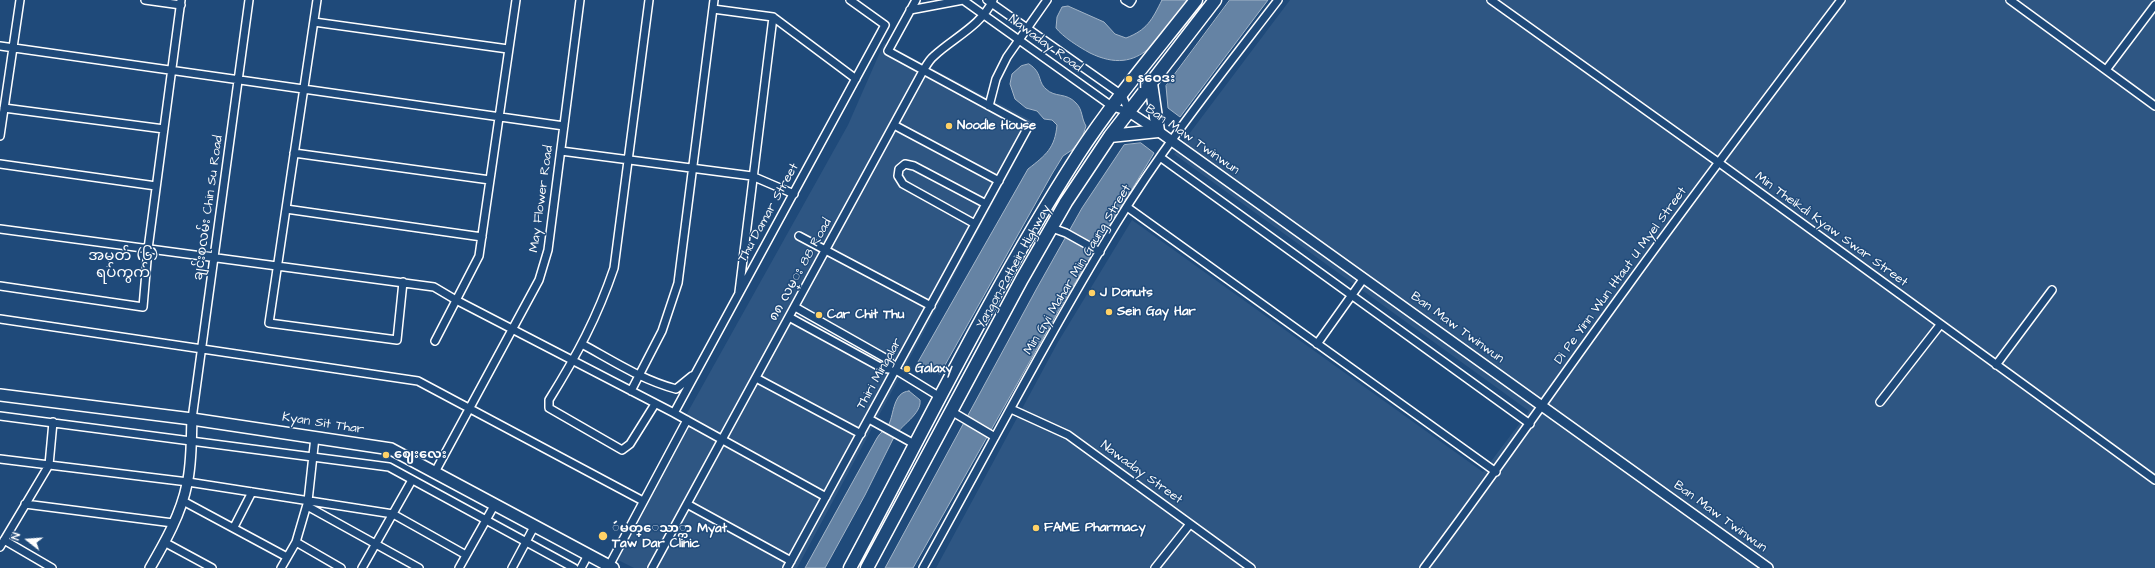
<!DOCTYPE html>
<meta charset="utf-8">
<style>
body{margin:0}
#map{position:relative;width:2155px;height:568px;overflow:hidden;background:#1f4a7a;font-family:"Architects Daughter",sans-serif}
canvas{display:block}
.north{position:absolute;left:8px;top:520px;width:40px;height:40px;-webkit-text-stroke:3px #1f4a7a;paint-order:stroke;rotate:287deg;font-size:11px;font-weight:700;line-height:16px;text-align:center;color:#fff}
.north::after{content:'';display:block;margin:auto;width:14px;height:18px;background:#fff;clip-path:polygon(50% 0,100% 100%,50% 72%,0 100%)}
</style>
<div id="map">
<canvas width="2155" height="568"></canvas>
<div class="north">N</div>
</div>
<script>
const context = document.querySelector('canvas').getContext('2d');
context.lineJoin = 'round';
function fill(path, color) {
  context.fillStyle = color;
  context.fill(path, 'evenodd');
}
function trace(path, color, width, dash) {
  context.strokeStyle = color;
  context.lineWidth = width;
  context.lineCap = dash ? 'butt' : 'round';
  context.setLineDash(dash || []);
  context.stroke(path);
}
function write(font, color, halo, rows, align = 'center') {
  context.font = font + ' "Architects Daughter","Noto Sans Myanmar",sans-serif';
  context.lineWidth = 3;
  context.setLineDash([]);
  context.textBaseline = 'middle';
  context.strokeStyle = halo;
  context.fillStyle = color;
  for (const [text, x, y, turn = 0] of rows) {
    context.save();
    context.translate(x, y);
    context.rotate((+turn || 0) * Math.PI / 180);
    context.textAlign = isNaN(turn) ? turn : align;
    if (halo) context.strokeText(text, 0, 0);
    context.fillText(text, 0, 0);
    context.restore();
  }
}
const built = new Path2D(`
 M1290,0H2155V568H936L1058,342L1132,220L1483,472L1529,411L1174,154Z
 M884,43L1036,123L797,568H634L608,555L848,125Z`);
const water = new Path2D(`
 M1162,0H1187C1161,36 1141,78 1090,53C1079,47 1063,37 1056,28L1057,17L1062,7L1068,6L1104,22L1115,34L1126,38C1147,30 1152,20 1162,0Z
 M1230,0H1268L1180,117L1168,108L1166,86Z
 M1029,64C1043,73 1037,81 1046,89C1055,98 1066,92 1076,103C1083,110 1081,118 1086,126L1082,138L1072,150L1063,156L1052,174L940,374L918,362L1028,169C1046,155 1055,148 1057,125L1052,120L1044,119L1037,111L1026,108L1015,99L1010,84L1012,74L1021,66Z
 M1141,143L1154,153L1064,301L913,568H885L1037,288L1082,208L1124,145Z
 M909,391L920,400C922,414 900,426 894,437L865,495L825,568H805L877,438C880,432 886,430 889,424C894,414 893,392 909,391Z`);
const minor = new Path2D(`
 M145,0L181,5
 M317,0L269,323L397,340L403,282
 M649,0L614,268C597,318 577,355 549,400V408L622,450L630,444L655,404
 M987,0L1122,95L1129,112
 M1125,0L1130,3L1132,0
 M1491,0L1718,162L2155,480
 M2010,0L2155,106
 M713,9L773,17L856,79
 M910,10L963,0L1113,107L1129,112
 M314,22L508,49
 M0,46L564,126
 M2106,70L2155,5
 M989,106L996,79L1007,57L1047,0
 M4,108L164,129
 M894,125L999,181
 M0,136L20,0
 M561,151L752,176L794,194
 M294,153L490,180
 M1160,157L1530,424
 M0,164L156,186
 M1127,207L1496,472
 M286,209L482,237
 M975,224L903,184L898,176L899,169L905,164L914,166L986,204
 M1052,228L1066,233L1100,252
 M0,229L434,287L456,300L674,413L826,497
 M799,236L931,306
 M0,286L143,307L148,249L181,0
 M739,292L773,17
 M789,317L882,368L896,370L887,359L795,307
 M0,319L418,381L643,501
 M435,341L479,256L516,0
 M582,344C613,361 642,380 676,389L692,376
 M1317,344L1364,278
 M1996,365L2052,290
 M896,370L940,397
 M756,378L861,434
 M631,391L662,331L678,283L714,0
 M1880,402L1940,325
 M1011,409L1068,435L1251,568
 M951,411L995,437
 M674,413L885,25L850,0
 M0,416L389,467L574,568
 M192,419L249,0
 M869,419L916,445
 M0,459L188,482L393,514L466,555
 M435,472L539,280L548,250L580,0
 M183,501L287,557
 M25,504L173,523
 M687,504L791,561
 M307,506L419,568
 M234,527L252,492
 M4,540L52,568
 M164,542L212,568
 M296,542L341,568
 M0,547L49,465L53,422
 M609,566L687,420
 M281,568L296,542L308,501L315,437
 M362,568L412,480
 M459,568L495,504
 M512,568L535,525
 M581,568L588,555
 M652,568L923,71C926,66 929,60 934,56C953,38 981,26 993,0
 M787,568L1028,127L888,51L916,0
 M923,568C987,453 1048,336 1116,224C1164,145 1222,73 1278,0
 M1155,568L1190,524
 M1424,568C1494,475 1559,380 1627,287C1697,190 1769,95 1841,0`);
const tertiary = new Path2D(`
 M1129,112L1158,131L1768,568
 M150,568C165,542 181,514 187,484C192,463 191,440 192,419`);
const secondary = new Path2D(`
 M0,395L192,419L391,449L613,568`);
const primary = new Path2D(`
 M1110,136L1158,131L1151,83
 M850,568C924,430 993,287 1078,155C1113,101 1156,51 1196,0
 M867,568L1022,279L1066,202L1110,136L1215,0`);
const markers = [
 [1129,79,4,"#ffd166"],
 [949,126,4,"#ffd166"],
 [1092,293,4,"#ffd166"],
 [1109,312,4,"#ffd166"],
 [819,315,4,"#ffd166"],
 [907,369,4,"#ffd166"],
 [386,455,4,"#ffd166"],
 [1036,528,4,"#ffd166"],
 [603,536,5,"#ffd166"]
];
const streetNames = [
 ["Nawaday Road",1045,44,36],
 ["Ban Maw Twinwun",1192,140,35],
 ["May Flower Road",542,199,-82],
 ["ချင်းစုလမ်း Chin Su Road",209,208,-82],
 ["Thu Damar Street",769,213,-61],
 ["Min Theikdi Kyaw Swar Street",1831,230,36],
 ["Yangon-Pathein Highway",1014,267,-61],
 ["၈၈ လမ္း 88 Road",801,270,-61],
 ["Min Gyi Mahar Min Gaung Street",1078,270,-59],
 ["Di Pe Yinn Wun Htaut U Myel Street",1621,276,-54],
 ["Ban Maw Twinwun",1457,328,36],
 ["Thiri Mingalar",880,374,-61],
 ["Kyan Sit Thar",323,424,9],
 ["Nawaday Street",1141,473,36],
 ["Ban Maw Twinwun",1720,517,36]
];
const poiNames = [
 ["နဝေဒး",1137,79],
 ["Noodle House",957,126],
 ["J Donuts",1100,293],
 ["Sein Gay Har",1117,312],
 ["Car Chit Thu",827,315],
 ["Galaxy",915,369],
 ["ဈေးလေး",394,455],
 ["FAME Pharmacy",1044,528],
 ["ဴမတ္ေသာ္တာ Myat",612,529],
 ["Taw Dar Clinic",612,544]
];
const quarterNames = [
 ["အမှတ် (၆)",123,257],
 ["ရပ်ကွက်",123,274]
];
fill(built, '#2e5683');
fill(water, '#6583a4');
trace(water, '#a3b5c8', 1);
trace(minor, '#fff', 10);
trace(tertiary, '#fff', 12);
trace(secondary, '#fff', 14);
trace(primary, '#fff', 15);
trace(minor, '#1f4a7a', 7);
trace(tertiary, '#1f4a7a', 9);
trace(secondary, '#1f4a7a', 11);
trace(primary, '#1f4a7a', 12);
for (const [x, y, r, color] of markers) {
  const dot = new Path2D();
  dot.arc(x, y, r, 0, 2 * Math.PI);
  context.fillStyle = color;
  context.fill(dot);
  trace(dot, '#1f4a7a', 1.5);
}
write('13px', '#fff', '#1f4a7a', streetNames);
write('bold 13px', '#fff', '#1f4a7a', poiNames, 'left');
write('15px', '#fff', '#1f4a7a', quarterNames);
</script>
